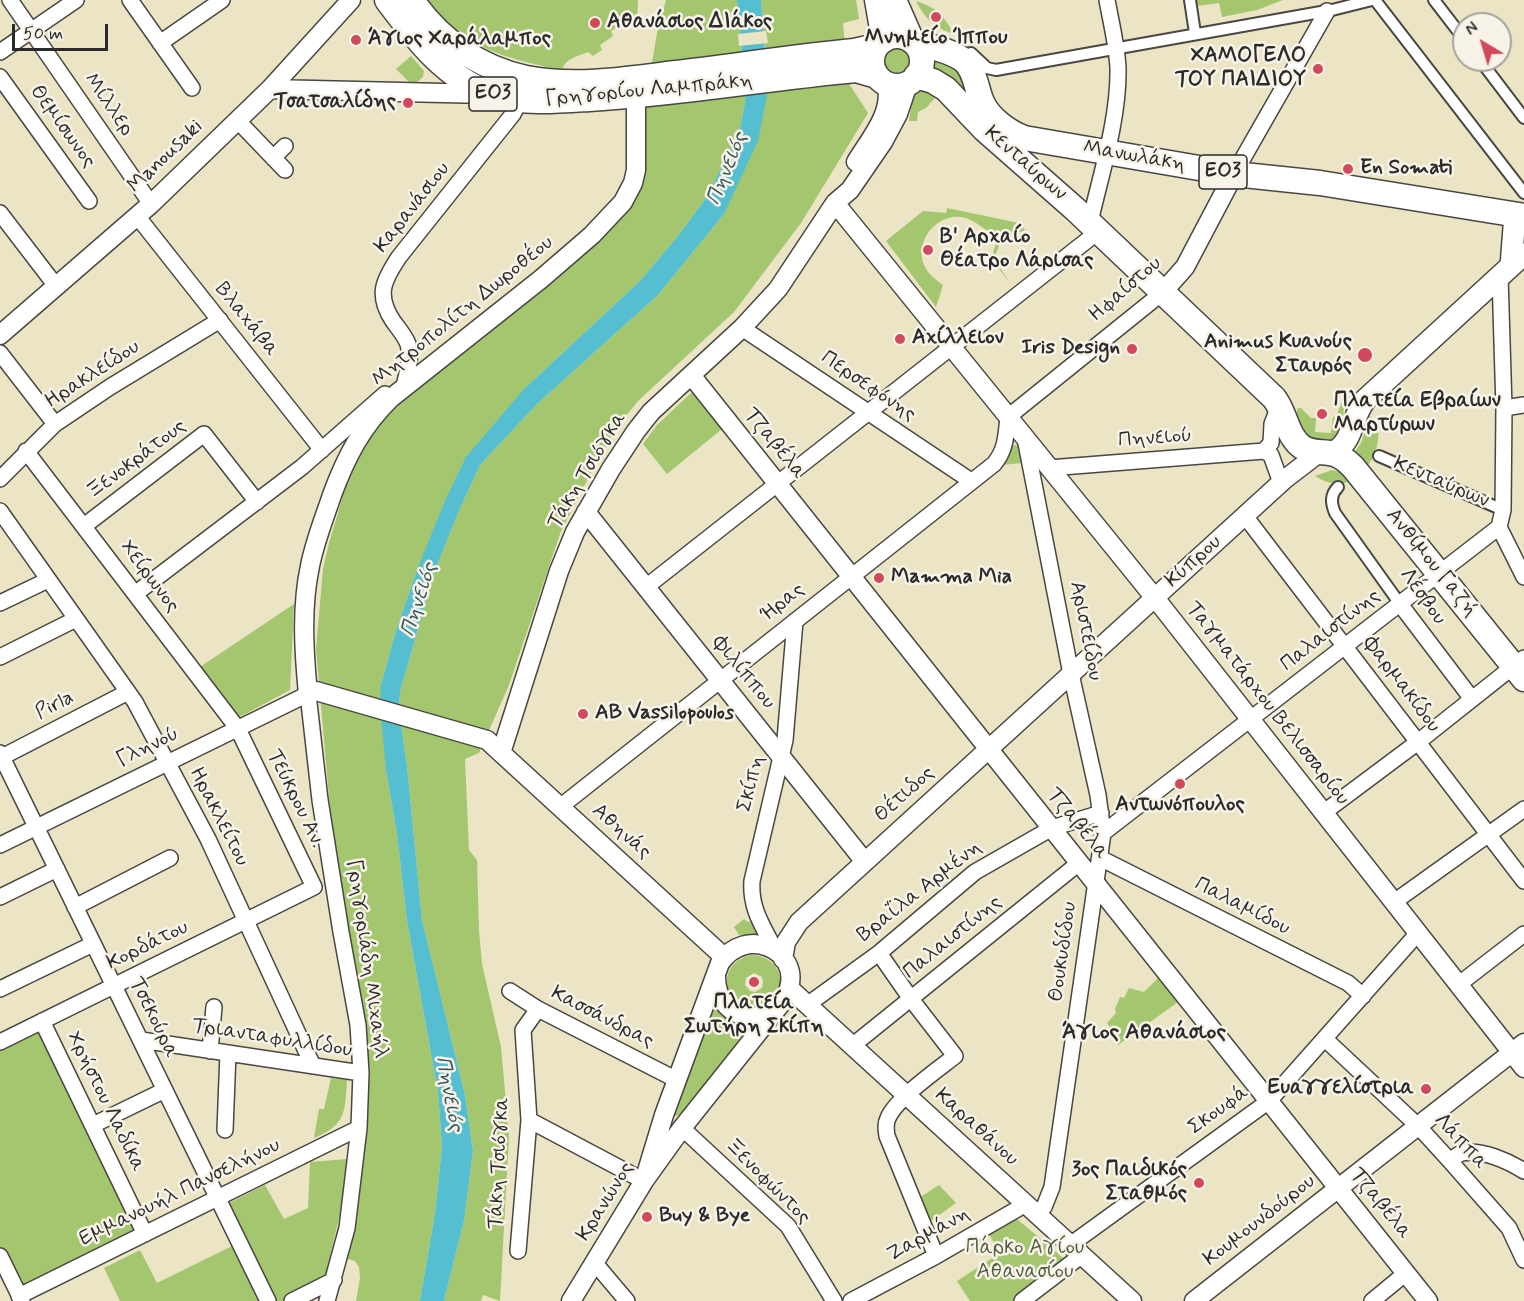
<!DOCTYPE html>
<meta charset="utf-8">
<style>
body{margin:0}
#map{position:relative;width:1524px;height:1301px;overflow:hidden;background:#ebe4c5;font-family:Mynerve,sans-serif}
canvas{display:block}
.north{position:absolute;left:1452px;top:12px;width:60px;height:60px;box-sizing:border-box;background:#f7f3e8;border:2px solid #a5a39c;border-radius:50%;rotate:322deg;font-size:16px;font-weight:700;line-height:24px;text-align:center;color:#2b2b2b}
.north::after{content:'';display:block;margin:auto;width:21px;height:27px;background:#d1495b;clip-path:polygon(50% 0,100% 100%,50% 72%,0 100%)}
.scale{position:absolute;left:12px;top:24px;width:96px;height:27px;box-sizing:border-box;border:3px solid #2b2b2b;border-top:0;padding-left:8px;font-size:18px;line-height:21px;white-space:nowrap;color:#2b2b2b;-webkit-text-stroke:4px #f7f3e8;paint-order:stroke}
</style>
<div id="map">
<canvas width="1524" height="1301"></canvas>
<div class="north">N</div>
<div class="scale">50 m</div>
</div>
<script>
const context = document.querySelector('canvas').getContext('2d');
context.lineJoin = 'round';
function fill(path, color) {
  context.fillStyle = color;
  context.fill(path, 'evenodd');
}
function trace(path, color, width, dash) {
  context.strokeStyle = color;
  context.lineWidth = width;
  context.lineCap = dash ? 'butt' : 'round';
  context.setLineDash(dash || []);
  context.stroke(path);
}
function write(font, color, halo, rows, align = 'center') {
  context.font = font + ' Mynerve,sans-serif';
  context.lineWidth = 5;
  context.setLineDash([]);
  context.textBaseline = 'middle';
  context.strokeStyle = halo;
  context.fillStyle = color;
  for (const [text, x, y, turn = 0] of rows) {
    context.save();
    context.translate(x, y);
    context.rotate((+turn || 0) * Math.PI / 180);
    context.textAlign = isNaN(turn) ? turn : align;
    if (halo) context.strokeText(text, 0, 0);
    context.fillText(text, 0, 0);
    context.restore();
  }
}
const green = new Path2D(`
 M425,0H638L637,22H621V25L611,31L613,36L600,45L602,50L593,56L588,52C579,56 565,58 562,70C524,63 482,52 451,28C441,20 434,9 425,0Z
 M666,0H737L746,96L739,134L706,198L678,236L640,281L524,389L418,567L395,634L381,685L386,770L397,834L407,921L438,1092L442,1147L435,1213L420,1301H356L360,1278L359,1267L355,1261L348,1259L363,1136L333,842L316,649L323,569L329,543L353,462L380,418L619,216L644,111L657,33Z
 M761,0H856L859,19L843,23L848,82L868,113L801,223L734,312L638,401L620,423L596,463L561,531L509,685L479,753L465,759L469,850L477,860L479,930L482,964L501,1047L509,1136L500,1301L483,1295L481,1301H444L464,1221L473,1151L465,1095L422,920L407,766L399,710L400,692L434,573L458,513L480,465L537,404L658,295L724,214L767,69Z
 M1195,0H1283L1257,10L1222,17L1219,3L1196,6Z
 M916,1C936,7 944,16 954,34C935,28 925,19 916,1Z
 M881 61a15 15 0 1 1 30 0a15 15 0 1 1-30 0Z
 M411,56L424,71L423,77L416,83H410L396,69Z
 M933,57L956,64L971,100L932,72Z
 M921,91L930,92L935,98L926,108L918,112L917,121H909L913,95Z
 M947,208L1019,223L1025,230L1001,240L994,259L1010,283L991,259L998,237C984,231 976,219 961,217C934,214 912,245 926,269C930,275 937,281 943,285L936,307L886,241L923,211L946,213Z
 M692,392L722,429L667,474L643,444L657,425Z
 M1342,402L1344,403C1343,421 1344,436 1324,443L1306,437C1301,428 1292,418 1298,408H1301L1311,418H1316L1315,432L1331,433L1333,417L1336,416Z
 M1370,416C1385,428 1377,454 1367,467L1354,453L1361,443Z
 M1014,445L1020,446L1023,463L1001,465Z
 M1332,470L1344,473L1351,481C1338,486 1327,484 1315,476Z
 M294,604L290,690L236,719L197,669Z
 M744,919L748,922L752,920L758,931L757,935L748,938L739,935L734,927Z
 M751,955C784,955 793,1000 763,1007C723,1016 712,964 751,955ZM754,973L762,977L763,982L762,988L755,992L750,991L745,985L746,978Z
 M1158,978L1178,1002L1118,1045L1110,1036L1113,1032L1107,1023L1116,1013L1115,1009L1120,997L1124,998L1129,988L1144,992Z
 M714,997L754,1019L710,1081L680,1115L675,1116L672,1114Z
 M39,1032L138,1229L19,1288L0,1249V1051Z
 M331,1078L347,1080C345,1112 346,1125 314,1138L319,1109H324Z
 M348,1159L340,1214L324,1280L282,1301H273L225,1205L265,1185L284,1219L308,1208L310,1162Z
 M939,1185L956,1203L931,1221L919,1198Z
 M1017,1219L1068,1262L1016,1301H970L957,1281L1000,1253L989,1234Z
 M232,1246L259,1301H120L104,1268L140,1250L157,1283Z`);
const water = new Path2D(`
 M737,0H761L768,90L758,141L724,214L658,295L537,404L480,465L458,513L434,573L400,692L399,710L407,766L422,920L465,1095L473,1151L464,1221L444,1301H420L435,1213L442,1147L438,1092L407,921L397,834L386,770L380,705L381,685L395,634L418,567L445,501L466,457L524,389L640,281L678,236L706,198L739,134L746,96Z`);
const pier = new Path2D(`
 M766,31L768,43L739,46L738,34Z`);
const pedestrian = new Path2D(`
 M1190,0L1195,33
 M1375,0L1524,193
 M1434,0L1464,39
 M971,53L987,68L996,70L1332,10L1372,0
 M1480,60L1524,118
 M1379,456L1503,510
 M1338,487C1330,495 1331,503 1335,513L1400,604`);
const minor = new Path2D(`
 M10,0L151,204
 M130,0L192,88
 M160,43L222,0
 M0,52L76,0
 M0,77L89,201
 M237,120L285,170
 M273,158L285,146
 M1234,174L1327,11
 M0,213L56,286
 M137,216L322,450
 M1090,222C1101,174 1119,118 1118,68C1117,46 1111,22 1107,0
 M1500,276L1504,408L1503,510L1499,527L1524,577
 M742,328L971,481
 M0,353L55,424
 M404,386C407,374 412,357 408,344C405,336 398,328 393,321C376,295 383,281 399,257L513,114L521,99
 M1504,408L1524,405
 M1025,438L1071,674L1098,795L1103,833L1052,1187L1044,1207L1035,1213
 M1264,451L1271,443L1272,424L1279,406
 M1264,451L1271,455L1281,483
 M1049,468L1264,451
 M0,479L55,424L110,387L220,320
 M0,511L135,702L208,839L313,1066
 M1245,516L1524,881
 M84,526L204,434L257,502
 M646,587L1099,231
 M135,594L302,467L385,394
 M0,603L48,580
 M1400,604L1472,699
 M0,657L76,619
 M0,753L268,1301
 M2,757L128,692
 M560,807L994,464C1006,450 1006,435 1008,417L1162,293
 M1323,813L1418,742L1524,658
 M1103,833L1499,527
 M0,845L308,694L320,800L341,932L358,1025L361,1073L359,1128L347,1228L327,1301
 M1100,858L1348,983L1363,996
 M0,897L57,869
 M1394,902L1524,809
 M75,907L170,858
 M775,950C763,926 750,909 752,881L785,740L795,621
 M879,953L911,999L955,1056C937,1070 897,1098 888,1118C885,1124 886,1130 887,1136L936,1256
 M1458,985L1524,934
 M0,989L93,944
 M510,991L538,1009L677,1080
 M807,1005L879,953L975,872L1052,828L1101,813
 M42,1021L145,1234
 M1325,1039L1418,1126L1450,1161L1509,1228L1524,1260
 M141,1040L361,1073
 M0,1042L314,887L238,729L26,451
 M852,1046L1079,863
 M210,1051L214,1007
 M529,1120L644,1181
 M93,1125L165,1090
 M682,1128L788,1226L834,1301
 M225,1130L228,1053
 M1450,1161C1454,1158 1458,1154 1462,1153C1482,1149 1508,1161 1524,1171
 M1070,1245L1269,1101L1418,933
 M518,1251L529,1120L523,1030L538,1009
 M0,1256L22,1301
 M594,1262L627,1301
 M19,1296L359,1128
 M292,1301L334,1280
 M851,1301L936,1256L1026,1204
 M1022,1301L1082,1255
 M1372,1301L1406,1273`);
const tertiary = new Path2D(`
 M636,85V170L633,183L623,202L592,235L541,279L391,398C362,426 346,457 332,495C324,519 315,541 310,566C301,608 304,652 308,694L316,691L487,740L724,957
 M270,89L487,94
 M856,162C869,140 895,111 886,84
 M835,203L1163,608L1524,1068
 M1162,293L1185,267L1234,174
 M0,335L151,204L270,89L351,0
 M691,375L1428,1301
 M586,512L865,862
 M501,753L559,571L575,532L611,469L636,431L651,412L742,328L778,289L835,203L850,190L883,142L898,114L908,84
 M783,959L786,942L799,922L1285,479L1319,453
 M716,976C716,1010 746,1027 775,1010
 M789,988L1132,1301
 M571,1301L644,1181L682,1128L780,1005C783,1000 787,994 789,988C800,950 746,925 720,963L664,1115L644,1181
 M1194,1301L1524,1043`);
const secondary = new Path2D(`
 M1511,266L1515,215
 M1332,453C1354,443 1351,417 1365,400L1524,254`);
const primary = new Path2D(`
 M387,0C416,39 446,79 494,95C524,104 558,101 589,99C679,94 767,78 856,70L877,76
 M412,0C438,39 479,68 526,78C572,87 622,80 667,74C729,67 791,57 854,51L877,46
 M877,0L884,40
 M894,0L912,41
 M872 61a25 25 0 1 1 50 0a25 25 0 1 1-50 0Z
 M913,42C930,47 947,49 962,59C975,68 976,88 982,102C989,118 1008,132 1024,138L1234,174L1320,183L1524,216
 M916,76L933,81L946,89L984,129L1075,209L1274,398C1286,413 1286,435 1302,447C1313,454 1323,451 1334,454C1341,456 1348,462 1353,467L1524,679`);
const markers = [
 [936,17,6,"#d1495b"],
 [595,23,6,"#d1495b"],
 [356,40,6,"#d1495b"],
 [1318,69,6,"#d1495b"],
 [408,103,6,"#d1495b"],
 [1348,169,6,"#d1495b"],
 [928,250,6,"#d1495b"],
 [900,339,6,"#d1495b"],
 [1132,349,6,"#d1495b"],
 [1365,355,8,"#d1495b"],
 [1322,414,6,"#d1495b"],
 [879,578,6,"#d1495b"],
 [583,714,6,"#d1495b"],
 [1180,784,6,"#d1495b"],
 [754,982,6,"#d1495b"],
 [1426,1089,6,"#d1495b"],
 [1199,1183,6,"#d1495b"],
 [647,1217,6,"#d1495b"]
];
const shields = [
 [493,94,48],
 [1223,172,48]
];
const shieldNames = [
 ["ΕΟ3",493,94],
 ["ΕΟ3",1223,172]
];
const poiNames = [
 ["Αθανάσιος ΔΙάκος",607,23],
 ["Μνημείο Ίππου",936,39,"center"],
 ["Άγιος Χαράλαμπος",368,40],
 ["ΧΑΜΟΓΕΛΟ",1306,57,"right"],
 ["ΤΟΥ ΠΑΙΔΙΟΥ",1306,81,"right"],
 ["Τσατσαλίδης",396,103,"right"],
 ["En Somati",1360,169],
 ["Β' Αρχαίο",940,238],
 ["Θέατρο Λάρισας",940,262],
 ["Αχίλλειον",912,339],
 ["Animus Κυανούς",1352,343,"right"],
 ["Σταυρός",1352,367,"right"],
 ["Iris Design",1120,349,"right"],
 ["Πλατεία Εβραίων",1334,402],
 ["Μαρτύρων",1334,426],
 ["Mamma Mia",891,578],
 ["AB Vassilopoulos",595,714],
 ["Αντωνόπουλος",1180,806,"center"],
 ["Πλατεία",754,1004,"center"],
 ["Σωτήρη Σκίπη",754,1028,"center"],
 ["Ευαγγελίστρια",1414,1089,"right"],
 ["3ος Παιδικός",1187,1171,"right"],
 ["Σταθμός",1187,1195,"right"],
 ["Buy & Bye",659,1217]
];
const streetNames = [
 ["Γρηγορίου Λαμπράκη",649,91,-5],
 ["Μίλλερ",108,105,55],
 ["Θεμίσωνος",62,127,54],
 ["Manousaki",166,157,-44],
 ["Μανωλάκη",1134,157,10],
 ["Κενταύρων",1025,164,41],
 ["Καρανάσιου",413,208,-52],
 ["Ηφαίστου",1126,290,-41],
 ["Μητροπολίτη Δωροθέου",463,312,-39],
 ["Βλαχάβα",246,320,51],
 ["Ηρακλείδου",93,375,-33],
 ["Περσεφόνης",868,387,34],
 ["Πηνειού",1155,439,-4],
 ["Τζαβέλα",774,444,51],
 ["Ξενοκράτους",137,460,-37],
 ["Τάκη Τσιόγκα",588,471,-59],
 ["Κενταύρων",1441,483,23],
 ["Κύπρου",1194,562,-42],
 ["Ανθίμου Γαζή",1431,563,51],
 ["Χείρωνος",149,577,53],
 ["Λέσβου",1422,597,54],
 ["Ήρας",783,603,-38],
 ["Αριστείδου",1085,631,79],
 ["Παλαιστίνης",1331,631,-38],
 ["Φιλίππου",743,673,51],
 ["Φαρμακίδου",1401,685,53],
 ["Ταγματάρχου Βελισσαρίου",1267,704,52],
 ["Pirla",55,706,-27],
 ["Γληνού",148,748,-26],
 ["Σκίπη",752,784,-76],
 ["Θέτιδος",905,795,-42],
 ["Τεύκρου Αν.",295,799,64],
 ["Ηρακλείτου",218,817,63],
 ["Τζαβέλα",1077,824,51],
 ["Αθηνάς",621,832,42],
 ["Βραΐλα Αρμένη",920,892,-38],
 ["Παλαμίδου",1242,907,27],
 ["Παλαιστίνης",953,938,-39],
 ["Κορδάτου",148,946,-26],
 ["Θουκυδίδου",1064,952,-82],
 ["Γρηγοριάδη Μιχαήλ",366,959,82],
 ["Τσεκούρα",153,1018,64],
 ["Κασσάνδρας",602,1018,27],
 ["Τριανταφυλλίδου",272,1039,9],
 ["Χρήστου Λαδίκα",105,1102,64],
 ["Σκουφά",1219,1111,-36],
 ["Καραθάνου",976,1128,42],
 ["Λάππα",1460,1142,47],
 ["Τάκη Τσιόγκα",500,1163,-87],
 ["Ξενοφώντος",767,1182,45],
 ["Εμμανουήλ Πανσελήνου",180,1193,-26],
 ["Κρανώνος",606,1202,-58],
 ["Τζαβέλα",1380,1204,51],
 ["Κουμουνδούρου",1260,1221,-38],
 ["Ζαρμάνη",929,1235,-29]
];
const parkNames = [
 ["Πάρκο Αγίου",1025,1249],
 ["Αθανασίου",1025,1273]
];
const waterNames = [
 ["Πηνειός",728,169,-68],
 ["Πηνειός",420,600,-72],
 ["Πηνειός",448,1094,79]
];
const neighbourhoodNames = [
 ["Άγιος Αθανάσιος",1144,1033]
];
fill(green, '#a4c66f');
fill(water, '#55bfd1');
fill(pier, '#ebe4c5');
trace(pedestrian, '#484742', 14);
trace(minor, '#484742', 18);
trace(tertiary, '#484742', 21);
trace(secondary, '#484742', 24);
trace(primary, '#484742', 27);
trace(pedestrian, '#fff', 10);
trace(minor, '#fff', 15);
trace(tertiary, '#fff', 18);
trace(secondary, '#fff', 21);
trace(primary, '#fff', 24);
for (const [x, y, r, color] of markers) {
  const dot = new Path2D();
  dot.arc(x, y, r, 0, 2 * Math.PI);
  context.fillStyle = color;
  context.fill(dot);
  trace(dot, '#f7f3e8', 2);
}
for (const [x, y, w] of shields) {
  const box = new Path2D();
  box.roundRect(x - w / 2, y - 17, w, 34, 4.5);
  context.fillStyle = '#f7f3e8';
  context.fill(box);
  trace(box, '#2b2b2b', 1.5);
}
write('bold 20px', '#2b2b2b', null, shieldNames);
write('bold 21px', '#2b2b2b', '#f7f3e8', poiNames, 'left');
write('21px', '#2b2b2b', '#f7f3e8', streetNames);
write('21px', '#4f5a3f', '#f7f3e8', parkNames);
write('italic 22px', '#38575d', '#f7f3e8', waterNames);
write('bold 22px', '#2b2b2b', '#f7f3e8', neighbourhoodNames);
</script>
